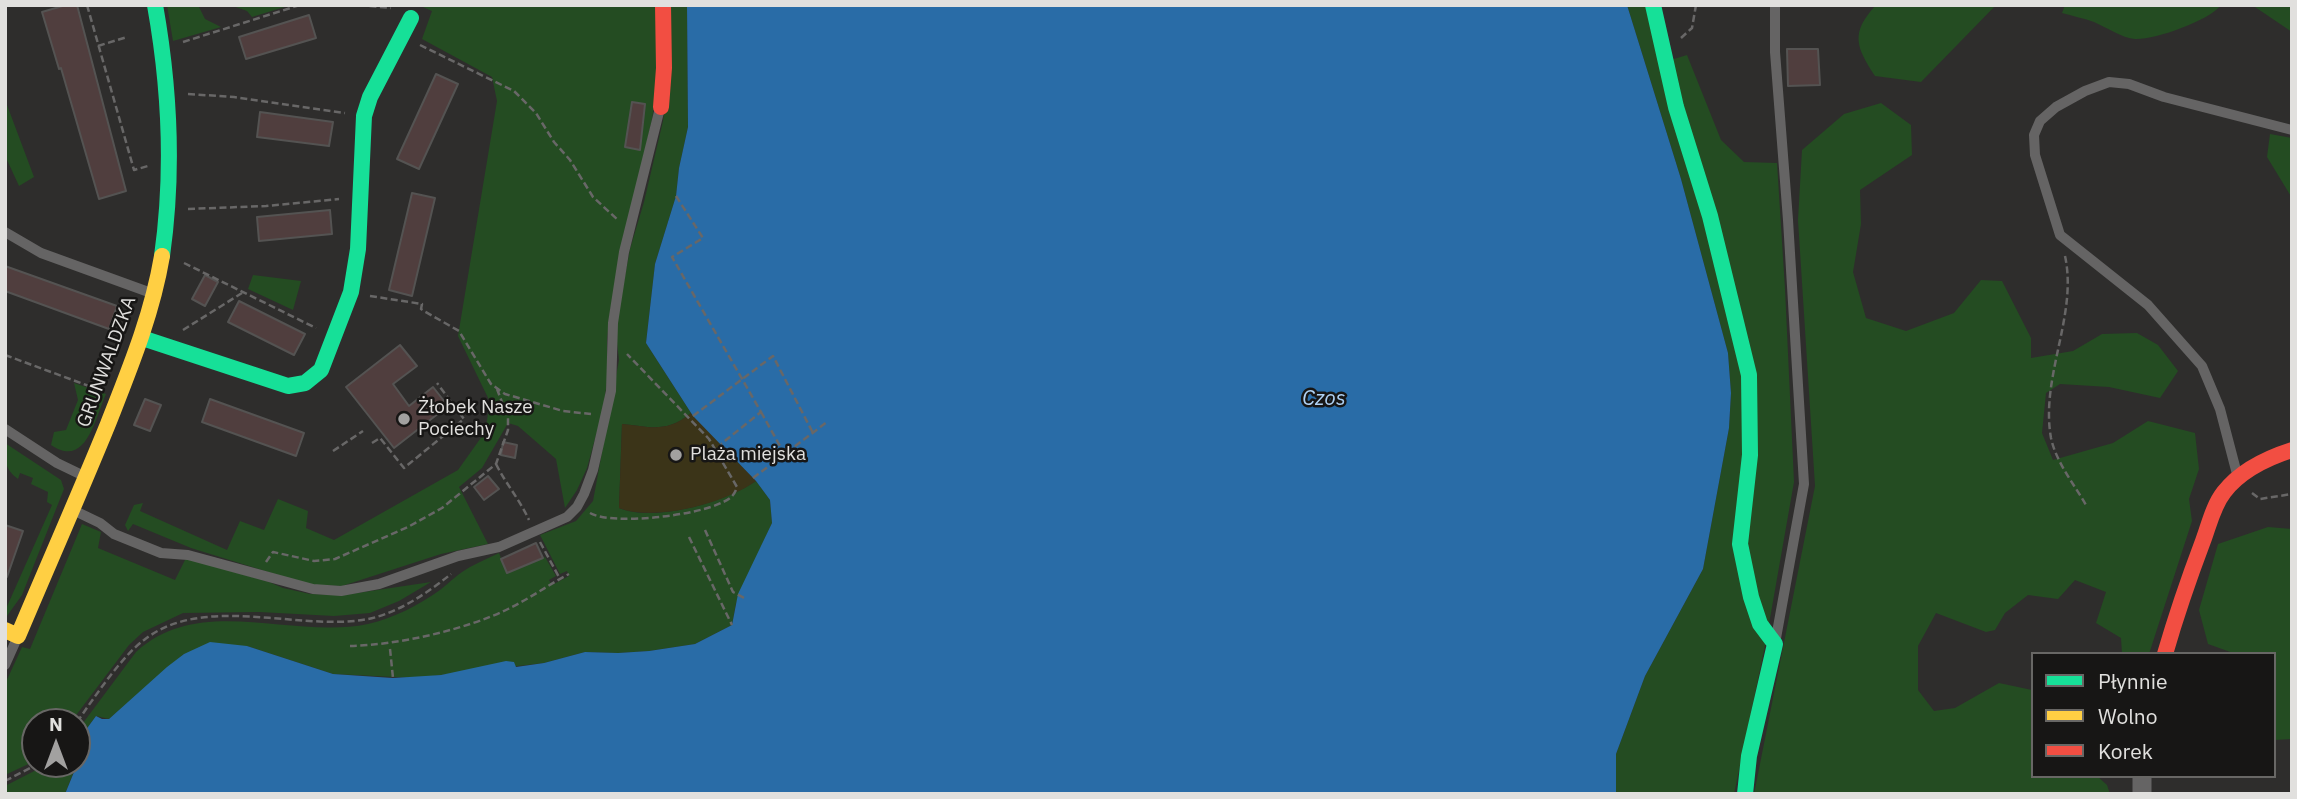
<!DOCTYPE html>
<meta charset="utf-8">
<style>
body{margin:0}
#map{position:relative;width:2297px;height:799px;overflow:hidden;background:#2e2d2c;font-family:"IBM Plex Sans",sans-serif}
canvas{display:block}
.frame{position:absolute;inset:0;border:7px solid #e1e0de;pointer-events:none}
.legend{position:absolute;left:2031px;top:652px;width:245px;height:126px;box-sizing:border-box;background:#171615;border:2px solid #686765;margin:0;padding:9px 12px;list-style:none;font-size:21px;color:#e1e0de}
.legend li{display:flex;align-items:center;gap:14px;height:35px}
.legend b{width:35px;border:2px solid #686765}
.north{position:absolute;left:21px;top:708px;width:70px;height:70px;box-sizing:border-box;background:#171615;border:2px solid #686765;border-radius:50%;rotate:0deg;font-size:19px;font-weight:700;line-height:28px;text-align:center;color:#e1e0de}
.north::after{content:'';display:block;margin:auto;width:24px;height:32px;background:#a2a1a0;clip-path:polygon(50% 0,100% 100%,50% 72%,0 100%)}
</style>
<div id="map">
<canvas width="2297" height="799"></canvas>
<div class="frame"></div>
<ul class="legend">
<li><b style="height:9px;background:#16e098"></b>Płynnie</li>
<li><b style="height:9px;background:#ffcf43"></b>Wolno</li>
<li><b style="height:9px;background:#f24e42"></b>Korek</li>
</ul>
<div class="north">N</div>
</div>
<script>
const context = document.querySelector('canvas').getContext('2d');
context.lineJoin = 'round';
function fill(path, color) {
  context.fillStyle = color;
  context.fill(path, 'evenodd');
}
function trace(path, color, width, dash) {
  context.strokeStyle = color;
  context.lineWidth = width;
  context.lineCap = dash ? 'butt' : 'round';
  context.setLineDash(dash || []);
  context.stroke(path);
}
function write(font, color, halo, rows, align = 'center') {
  context.font = font + ' "IBM Plex Sans",sans-serif';
  context.lineWidth = 5;
  context.setLineDash([]);
  context.textBaseline = 'middle';
  context.strokeStyle = halo;
  context.fillStyle = color;
  for (const [text, x, y, turn = 0] of rows) {
    context.save();
    context.translate(x, y);
    context.rotate((+turn || 0) * Math.PI / 180);
    context.textAlign = isNaN(turn) ? turn : align;
    if (halo) context.strokeText(text, 0, 0);
    context.fillText(text, 0, 0);
    context.restore();
  }
}
const green = new Path2D(`
 M167,5H198L205,19L221,27L173,41Z
 M230,5H291L252,17L247,11Z
 M424,5H657L658,81L652,119L611,306L607,339V382L603,410L587,468L577,490L565,508L556,459L518,426L508,423L482,468L459,487L488,544L441,554L342,586L310,585L191,548L133,524L128,531L125,525L134,505L143,503L140,511L227,550L240,521L264,530L278,499L308,511L306,528L334,540L458,470L485,432L490,402L458,336L497,101L492,77L422,39L432,11L423,7Z
 M668,5H687L688,127L679,168L676,196L655,264L646,343L691,413C667,433 651,427 622,424L619,508C655,523 725,502 756,481L770,500L772,523L736,603L732,625L695,644L649,651L618,653L585,652L544,663L415,678L333,674L247,646L184,654L109,719L96,716L77,742V731L136,652C200,593 292,640 368,624C394,618 419,605 440,590C450,582 459,573 470,567C479,562 489,558 499,553L507,573L545,557L556,576L549,580L552,585L569,576L567,571L560,574L540,535L576,521L593,501L619,360L616,334L619,308L630,249L644,202L663,121L670,75Z
 M1627,5H1646L1664,62L1687,55L1721,140L1744,162L1777,163L1785,289L1794,482L1766,641L1734,794H1616V754L1645,676L1703,569L1729,428L1731,393L1728,353L1681,179Z
 M1876,5H1996L1921,82L1875,76C1856,47 1850,33 1876,5Z
 M2065,5H2221C2209,21 2154,40 2135,39C2122,38 2106,27 2094,22C2083,18 2072,16 2062,13Z
 M2252,5H2292V32Z
 M1881,103L1911,125L1912,155L1860,190L1861,224L1853,272L1866,318L1906,331L1954,313L1981,280L2002,281L2031,338V358L2073,351L2102,334L2137,333L2158,345L2178,371L2160,398L2109,387L2060,384L2046,393L2042,433L2053,460L2113,443L2148,421L2195,433L2199,469L2189,499L2192,521L2149,654H2122L2121,638L2096,623L2106,592L2075,580L2058,599L2028,595L2005,613L1995,630L1986,632L1936,613L1918,646V690L1934,711L1955,708L1999,683L2032,690L2033,776H2097L2107,785L2110,794H1754L1815,486L1798,220L1802,150L1844,114Z
 M7,105L34,177L19,186L7,160L5,161V106Z
 M2270,134L2292,138V198L2267,157Z
 M253,275L301,281L293,310L248,289Z
 M74,383L106,394C95,419 86,469 51,445L54,432L66,430L78,400Z
 M5,443L61,480L64,489L22,595L7,616L5,615V611L52,505L47,502L48,492L31,484L33,478L20,473L18,479C4,469 5,459 5,443Z
 M82,524L101,532L98,548L175,580L186,558L269,582L283,588L310,594L344,595L431,582L399,601L370,613L334,616L259,612L183,613L143,632L129,645L71,722H35V761L5,775V684L22,647L30,649Z
 M2268,527L2292,529V739L2274,740V654H2236L2208,644L2199,610L2218,544Z
 M48,764H73L74,771L65,794H5V786Z`);
const sand = new Path2D(`
 M691,413L756,481C725,503 656,522 619,508L622,424C651,427 667,433 691,413Z`);
const water = new Path2D(`
 M687,5H1627L1681,179L1728,353L1731,393L1729,428L1703,569L1645,676L1616,754V794H65L74,772L73,764H77V742L96,716L102,719H109L167,667L184,654L210,642L247,646L333,674L393,678L441,675L506,661L514,662L516,667L544,663L585,652L618,653L649,651L695,644L732,625L738,594L772,523L770,500L756,481L693,416L646,343L655,264L676,196L679,168L688,127Z`);
const building = new Path2D(`
 M66,5H77L126,191L99,199L61,68L59,69L42,12Z
 M309,15L316,38L246,59L239,37Z
 M1787,49H1818L1820,85L1788,86Z
 M436,74L458,84L419,169L397,159Z
 M632,102L645,104L640,150L625,147Z
 M260,112L333,122L329,146L257,137Z
 M412,193L435,198L412,296L389,290Z
 M330,210L332,234L259,241L257,217Z
 M5,266L117,306L109,329L5,291Z
 M205,275L218,282L205,306L192,299Z
 M239,301L305,334L294,355L228,322Z
 M400,345L417,366L393,384L409,406L433,387L448,406L394,448L346,387Z
 M145,399L161,405L150,431L134,425Z
 M210,399L304,433L296,456L202,422Z
 M503,442L517,445L515,458L501,455Z
 M488,476L499,489L484,500L474,487Z
 M5,525L23,531L7,577H5Z
 M536,543L543,558L507,573L501,559Z`);
const path = new Path2D(`
 M87,5L134,170L148,166
 M359,5L391,8
 M1681,38L1692,28L1696,5
 M183,42L300,5
 M420,45L514,91L536,113L554,142L570,160L593,197L619,221
 M98,46L127,37
 M188,94L234,97L345,113
 M676,196L703,238L672,257L761,412L721,444
 M188,209L266,206L339,199
 M2065,256C2078,315 2040,377 2051,438C2056,462 2074,484 2086,505
 M184,263L316,328
 M370,296L422,304L421,309L424,311L459,331L491,384L505,394L563,411L591,414
 M183,330L242,293
 M5,355L97,389
 M761,412L785,455
 M693,416L773,356L813,433
 M372,443L380,438L404,468L464,419L437,383
 M333,451L363,431
 M496,464C506,484 520,500 529,520
 M753,478L827,422
 M2252,493L2260,499L2292,494
 M590,513C613,526 700,515 723,502C731,499 735,494 737,487L709,439L627,354
 M705,530L733,592L746,599
 M689,537L732,625
 M540,542L560,579
 M266,562L273,552L314,561L335,559L408,527L442,508L496,464L508,430V418L497,389
 M350,646C397,645 465,630 508,609C529,599 548,585 569,574
 M390,649L393,678
 M77,722C94,698 121,657 144,640C202,594 295,630 362,620C394,616 426,594 451,574
 M5,781L38,764`);
const lane = new Path2D(`
 M1775,5V52L1788,220L1804,484L1776,638
 M5,232L41,253L154,294
 M5,429L57,463L86,477
 M2237,474L2220,409L2202,366L2148,305L2060,235L2035,155L2034,135L2040,121L2056,107L2085,91L2109,82L2129,84L2164,97L2292,130
 M75,511L100,523L114,534L161,553L188,555L313,589L341,591L379,584L458,556L499,547L567,517L577,507L584,494L593,470L611,391L613,323L624,252L660,108
 M5,665L18,636`);
const street = new Path2D(`
 M2142,794V776`);
const fast = new Path2D(`
 M155,5C170,89 174,171 162,256
 M1653,5L1676,107L1710,216L1749,375L1750,455L1740,544L1751,597L1760,624L1775,644L1749,756L1745,794
 M142,338L288,386L305,383L321,370L351,292L358,249L364,116L370,97L411,18`);
const slow = new Path2D(`
 M5,630L18,636C48,565 79,495 108,424C130,368 152,315 162,256`);
const jam = new Path2D(`
 M661,107L664,68L663,5
 M2165,654C2176,616 2189,578 2203,541C2209,525 2213,506 2224,492C2241,470 2267,458 2292,450`);
const markers = [
 [404,419,7,"#a2a1a0"],
 [676,455,7,"#a2a1a0"]
];
const streetNames = [
 ["GRUNWALDZKA",107,362,-70]
];
const poiNames = [
 ["Żłobek Nasze",418,408],
 ["Pociechy",418,430],
 ["Plaża miejska",690,455]
];
const waterNames = [
 ["Czos",1324,399]
];
fill(green, '#244c22');
fill(sand, '#3b3418');
fill(water, '#296ca7');
fill(building, '#503e3e');
trace(building, '#545352', 2);
trace(path, '#686767', 2.5, [7, 3.5]);
trace(lane, '#656464', 10);
trace(street, '#656464', 19);
trace(fast, '#16e098', 16);
trace(slow, '#ffcf43', 16);
trace(jam, '#f24e42', 16);
for (const [x, y, r, color] of markers) {
  const dot = new Path2D();
  dot.arc(x, y, r, 0, 2 * Math.PI);
  context.fillStyle = color;
  context.fill(dot);
  trace(dot, '#171615', 2.5);
}
write('19px', '#e1e0de', '#171615', streetNames);
write('19px', '#e1e0de', '#171615', poiNames, 'left');
write('italic 21px', '#aed1f4', '#171615', waterNames);
</script>
